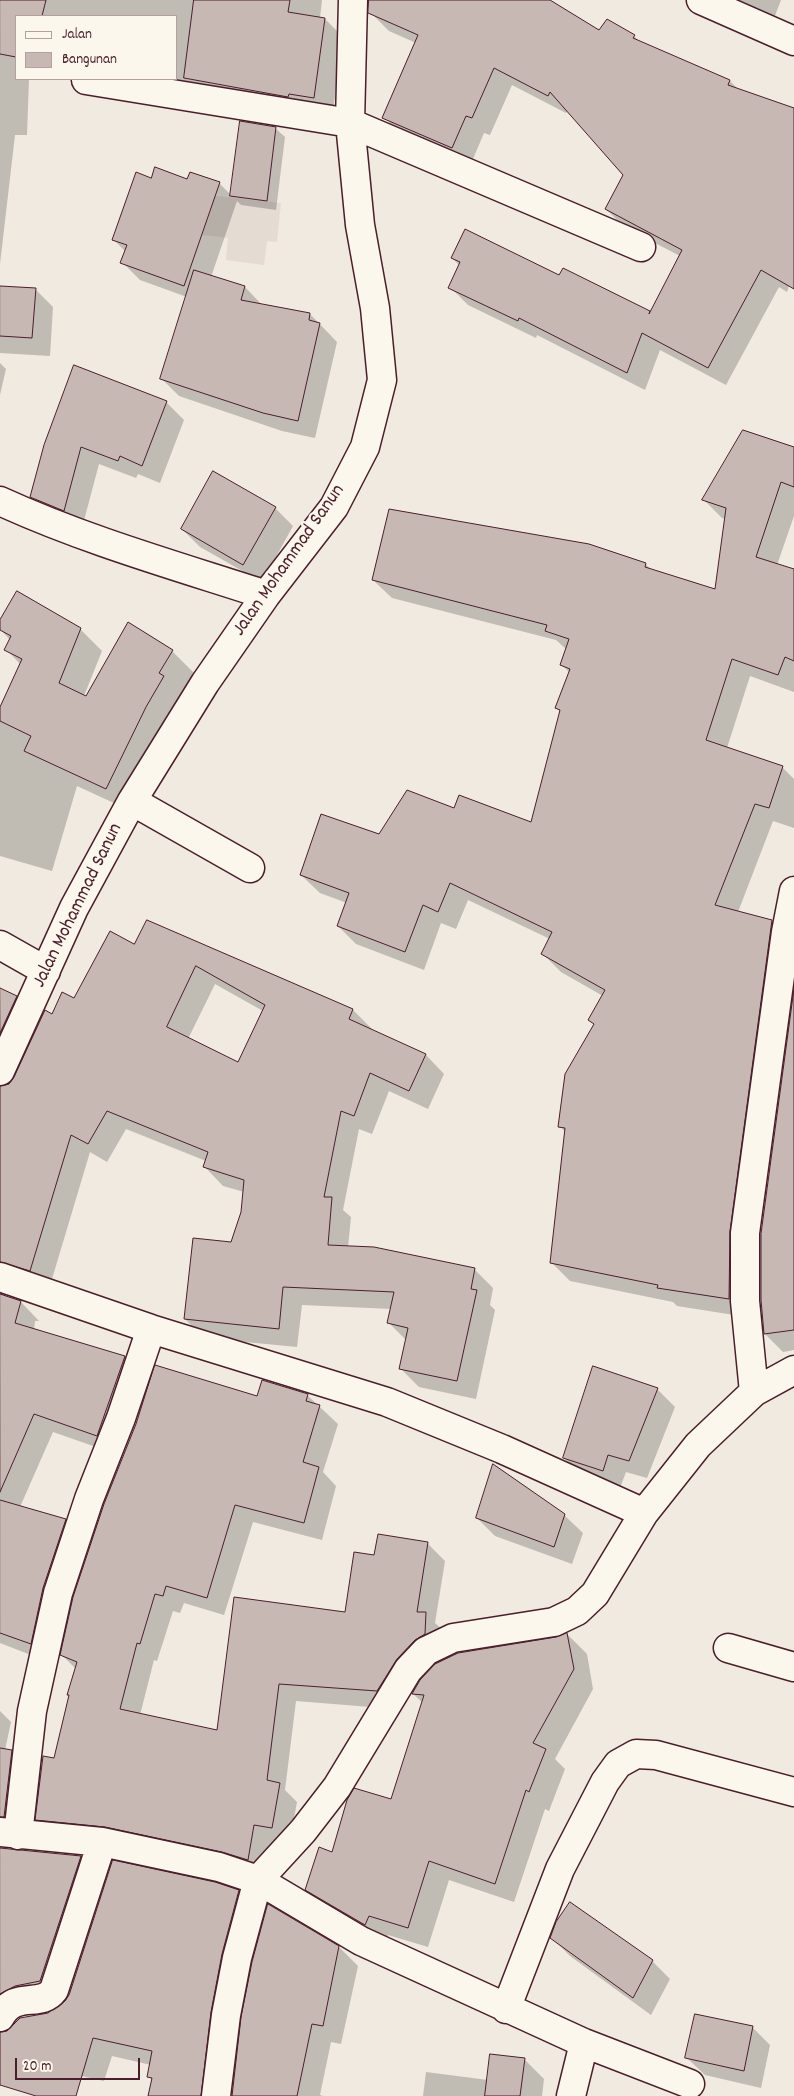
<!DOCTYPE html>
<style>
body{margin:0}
#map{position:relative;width:794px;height:2096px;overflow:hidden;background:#f0eae0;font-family:Dekko,sans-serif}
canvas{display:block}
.legend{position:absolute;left:15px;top:15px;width:162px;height:65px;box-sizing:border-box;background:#fbf7ec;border:1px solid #b4a19f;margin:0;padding:6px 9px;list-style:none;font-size:15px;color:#4a1f2b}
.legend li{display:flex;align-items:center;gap:10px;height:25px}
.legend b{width:25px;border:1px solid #b4a19f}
.scale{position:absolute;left:15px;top:2058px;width:125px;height:22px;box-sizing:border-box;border:2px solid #4a1f2b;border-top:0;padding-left:6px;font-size:15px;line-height:18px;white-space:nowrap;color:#4a1f2b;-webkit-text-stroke:4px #fbf7ec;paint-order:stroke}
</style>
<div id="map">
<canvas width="794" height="2096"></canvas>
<ul class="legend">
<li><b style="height:6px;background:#fbf7ec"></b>Jalan</li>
<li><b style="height:14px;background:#c8b8b3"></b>Bangunan</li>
</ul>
<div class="scale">20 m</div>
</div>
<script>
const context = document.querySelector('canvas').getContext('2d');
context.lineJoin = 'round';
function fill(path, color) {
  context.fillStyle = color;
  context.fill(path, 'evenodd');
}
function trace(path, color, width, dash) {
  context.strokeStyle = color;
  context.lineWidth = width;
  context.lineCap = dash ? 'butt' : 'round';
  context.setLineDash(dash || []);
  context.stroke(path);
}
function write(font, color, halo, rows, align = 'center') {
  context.font = font + ' Dekko,sans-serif';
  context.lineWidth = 4.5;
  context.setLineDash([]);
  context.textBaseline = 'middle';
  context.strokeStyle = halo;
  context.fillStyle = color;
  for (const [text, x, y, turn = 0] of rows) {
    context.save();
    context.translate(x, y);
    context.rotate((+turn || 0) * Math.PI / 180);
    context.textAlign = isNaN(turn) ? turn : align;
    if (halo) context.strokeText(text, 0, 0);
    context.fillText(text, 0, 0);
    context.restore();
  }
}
const built = new Path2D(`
 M207,195L281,203L277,242L267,241L264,265L226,260L228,238L202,235Z`);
const shadow = new Path2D(`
 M0,0H322L320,18L325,19L344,38L332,116L92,79H176V16H16V79H29L27,135H15L0,264Z
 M377,0H548L599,32L634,36L641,43L730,81L739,90L794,109V271L787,292L779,287L726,385L660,350L645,390L537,335L536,338L468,305L450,287L460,266L452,258L560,276L650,314L680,256L624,227L606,209L624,175L568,110L566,113L512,85L490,135L484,133L470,166L402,135L384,117L416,43L389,31L371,13Z
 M707,0H781L773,21Z
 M275,128L285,137L276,210L241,205L237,201L211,277L245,287L263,306L310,314L337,342L315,438L282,431L179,396L161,378L187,297L140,280L122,262L126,252L113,239L152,179L219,183L232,196Z
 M0,287L35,289L53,307L50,356L0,353Z
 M0,363L6,369L0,395Z
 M166,402L184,420L160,483L138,474L136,478L99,464L82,528L50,515L32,497L45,445Z
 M794,449V516L777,565L794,571V692L750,676L727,748L782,767L794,779V828L773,821L738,912L772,921L790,939L747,1317L677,1306L673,1302L570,1281L552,1263L565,1132L560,1126L595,1025L589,1020L603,996L561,972L543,954L550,939L468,900L456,929L441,923L424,970L356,944L338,926L347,903L320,893L301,875L380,836L455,809L531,824L561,712L557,708L570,673L562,665L567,650L556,640L392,598L373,580L645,564L652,570L716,591L726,519L722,518L704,500Z
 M275,508L293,526L262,582L200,547L182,529Z
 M0,623L80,629L102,651L84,696L87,698L172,651L194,673L181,694L185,699L129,810L77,786L52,871L0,856V710L21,665L6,649L10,640L0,629Z
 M148,921L353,1010L372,1029L371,1031L426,1055L444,1074L428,1109L389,1091L372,1134L359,1129L343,1210L351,1217L348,1247L474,1269L493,1288L490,1305L495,1310L476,1399L419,1387L400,1368L406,1340L389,1323L392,1309L302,1305L297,1347L204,1338L185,1319L232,1243L242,1212L244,1192L223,1186L205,1167L206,1161L126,1129L107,1162L90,1152L49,1289L4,1291L3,1296L21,1302L39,1321H35L34,1330L125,1358L143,1376L116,1454L53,1432L20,1507L65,1520L84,1539L49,1662L0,1643V989L16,997L35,1016L4,1087L9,1085L53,1015L75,999L134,945ZM215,984L263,1011L239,1064L188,1039Z
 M794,998V1350L783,1352L765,1334Z
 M657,1389L675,1407L647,1478L626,1472L620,1488L582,1476L564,1458Z
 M307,1395L338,1424L323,1472L336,1486L322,1540L253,1522L224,1615L184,1603L180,1613L173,1611L157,1661L154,1660L140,1715L218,1732L346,1614L375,1557L427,1543L445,1561L435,1623L444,1631L433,1658L395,1709L296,1701L285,1790L297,1802L289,1845L272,1842L266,1877L55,1837L37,1819L54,1760L76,1669L62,1655L258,1398Z
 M564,1515L583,1533L572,1564L495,1536L477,1518Z
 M567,1634L587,1654L593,1689L555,1759L565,1769L549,1811L545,1809L514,1902L449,1880L428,1947L388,1935L385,1944L327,1909L307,1889L333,1853L392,1801L423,1703L413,1694Z
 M0,1711L11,1722L5,1750L11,1751L30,1770L3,1849L81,1857L99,1876L59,2000L16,2014L3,2033L48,2014L238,1891L257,1910L221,2096H150L153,2081L148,2076L151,2065L112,2056L104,2081L0,2058Z
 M552,1938L652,1961L670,1979L651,2015L570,1956Z
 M339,1947L358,1966L341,2044L331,2042L320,2095L323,2096H233Z
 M752,2027L770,2045L761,2088L705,2075L687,2058Z
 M524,2059L544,2079L542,2096H423L426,2072L488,2080Z`);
const building = new Path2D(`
 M0,0H46L42,16H16V57L0,54Z
 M194,0H290L288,12L325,18L314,98L289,94L288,97L184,78Z
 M369,0H550L599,30L607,19L635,35L633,38L730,80L728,85L794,108V289L761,270L708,368L642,333L627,373L519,318L518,321L448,288L460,262L451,258L465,229L559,275L563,268L650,311L649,314L682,250L605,209L623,175L550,92L548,96L494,68L472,118L466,116L452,148L382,118L418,35L368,13Z
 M240,121L276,127L267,201L230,196Z
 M155,167L187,179L190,172L220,182L184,286L120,263L127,245L112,240L136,172L151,178Z
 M194,270L245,286L241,300L310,313L309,320L320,323L298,421L263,413L160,379Z
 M0,286L36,288L32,338L0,336Z
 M74,365L167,401L142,466L120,456L118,461L81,447L64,511L30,497L44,445Z
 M743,430L794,447V487L781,482L756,557L794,569V661L785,657L778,675L732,659L706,740L783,766L769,808L755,804L715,905L772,920L730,1231L729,1299L657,1288L658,1285L550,1263L565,1128L558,1127L565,1074L594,1024L588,1020L605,990L541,954L552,932L450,883L438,912L423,905L405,952L337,926L349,893L300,875L321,814L379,834L407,790L454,808L459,795L531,822L560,710L555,708L570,669L560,665L569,639L545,631L547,625L372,580L389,509L589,544L646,563L645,567L715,589L726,508L702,500Z
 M213,471L276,507L243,565L181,529Z
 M17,591L81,628L59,683L86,696L128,622L173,650L159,673L164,676L146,707L106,789L24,751L31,736L0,721V707L22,659L4,650L11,636L0,630V620Z
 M147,920L353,1009L349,1019L426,1054L409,1091L370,1073L354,1116L341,1111L324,1197H332L328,1245L374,1247L475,1268L471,1289L477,1290L457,1381L399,1369L408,1328L387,1323L394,1292L283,1287L279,1329L184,1319L193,1238L231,1242L241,1212L244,1180L203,1167L208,1152L107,1111L88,1144L71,1135L30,1271L0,1262V1086L9,1084L14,1077L45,1010L52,1014L62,992L74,998L110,931L134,944ZM196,966L265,1005L238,1062L167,1027Z
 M0,988L17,996L0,1033Z
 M794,989V1330L764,1334L761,1300V1234Z
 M0,1294L21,1301L15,1323L125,1356L97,1436L34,1414L0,1492Z
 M155,1365L257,1396L262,1380L308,1394L306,1401L320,1405L303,1462L319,1467L304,1523L235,1505L207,1598L166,1586L163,1596L155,1594L140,1644L137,1643L120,1709L217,1730L234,1597L345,1612L354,1552L374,1555L378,1534L428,1542L417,1612H426L425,1634L415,1640L397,1659L377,1691L279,1684L267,1780L280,1783L272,1828L254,1825L248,1860L222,1852L105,1827L35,1820L43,1756L54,1758L69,1695H67L77,1662L60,1655L73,1597L104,1504L136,1424Z
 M593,1366L658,1388L629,1461L608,1455L603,1471L563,1458Z
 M493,1464L565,1514L554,1547L476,1518Z
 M0,1500L66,1519L43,1588L31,1644L0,1633Z
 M567,1633L574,1669L533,1743L546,1749L529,1792L526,1790L495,1884L429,1861L408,1928L369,1916L365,1925L305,1890L319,1847L332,1852L347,1800L354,1788L391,1799L424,1695L412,1694L420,1680L435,1664L458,1653L556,1637Z
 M0,1748L12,1750L4,1817H0Z
 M0,1848L81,1856L40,1981L15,1986L0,1994Z
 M113,1860L215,1882L239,1890L222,1954L211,2012L201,2096H148L152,2078L147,2077L152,2051L93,2038L76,2096H36L0,2085V2032L7,2031L20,2018L48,2013L65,2001L69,1995Z
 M570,1902L653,1960L633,1998L550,1938L556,1922Z
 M268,1904L339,1946L323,2026L312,2024L297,2096H232L241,2017L252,1962Z
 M695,2014L753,2026L744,2071L685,2058Z
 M490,2054L525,2058L520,2096H485Z`);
const minor = new Path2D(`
 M701,0L794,41
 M86,80L350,123L641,247
 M0,501C85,540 177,566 266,595
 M132,801L250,868
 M0,945L46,971
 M0,1071L74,908L132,801L205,683L266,595L334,507L365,447L382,380L375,308L360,225L350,123L353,0
 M0,1277L151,1329L387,1402L502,1449L644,1513
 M754,1392L745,1301V1233L786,932L794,891
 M728,1648L794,1667
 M0,1832L102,1842L219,1867L258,1880L361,1941L584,2043L690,2084
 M18,1835L32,1711L58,1593L89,1499L121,1418L151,1329
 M506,2009L560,1869L605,1782L618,1764L636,1754L656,1755L794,1792
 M0,2017C16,1989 40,2009 54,1990L102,1842
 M216,2096L226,2015L237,1958L258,1880L303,1831L337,1787L408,1670L426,1651L453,1638L554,1622L577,1611L595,1594L644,1513L698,1445L754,1392L794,1370
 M571,2096L584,2043`);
const streetNames = [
 ["Jalan Mohammad Sanun",290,561,-55],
 ["Jalan Mohammad Sanun",79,906,-64]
];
fill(built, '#e4dbd2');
fill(shadow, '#0003');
fill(building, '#c8b8b3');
trace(building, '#4a1f2b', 1);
trace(minor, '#4a1f2b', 31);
trace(minor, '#fbf7ec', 28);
write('20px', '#4a1f2b', '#fbf7ec', streetNames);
</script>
